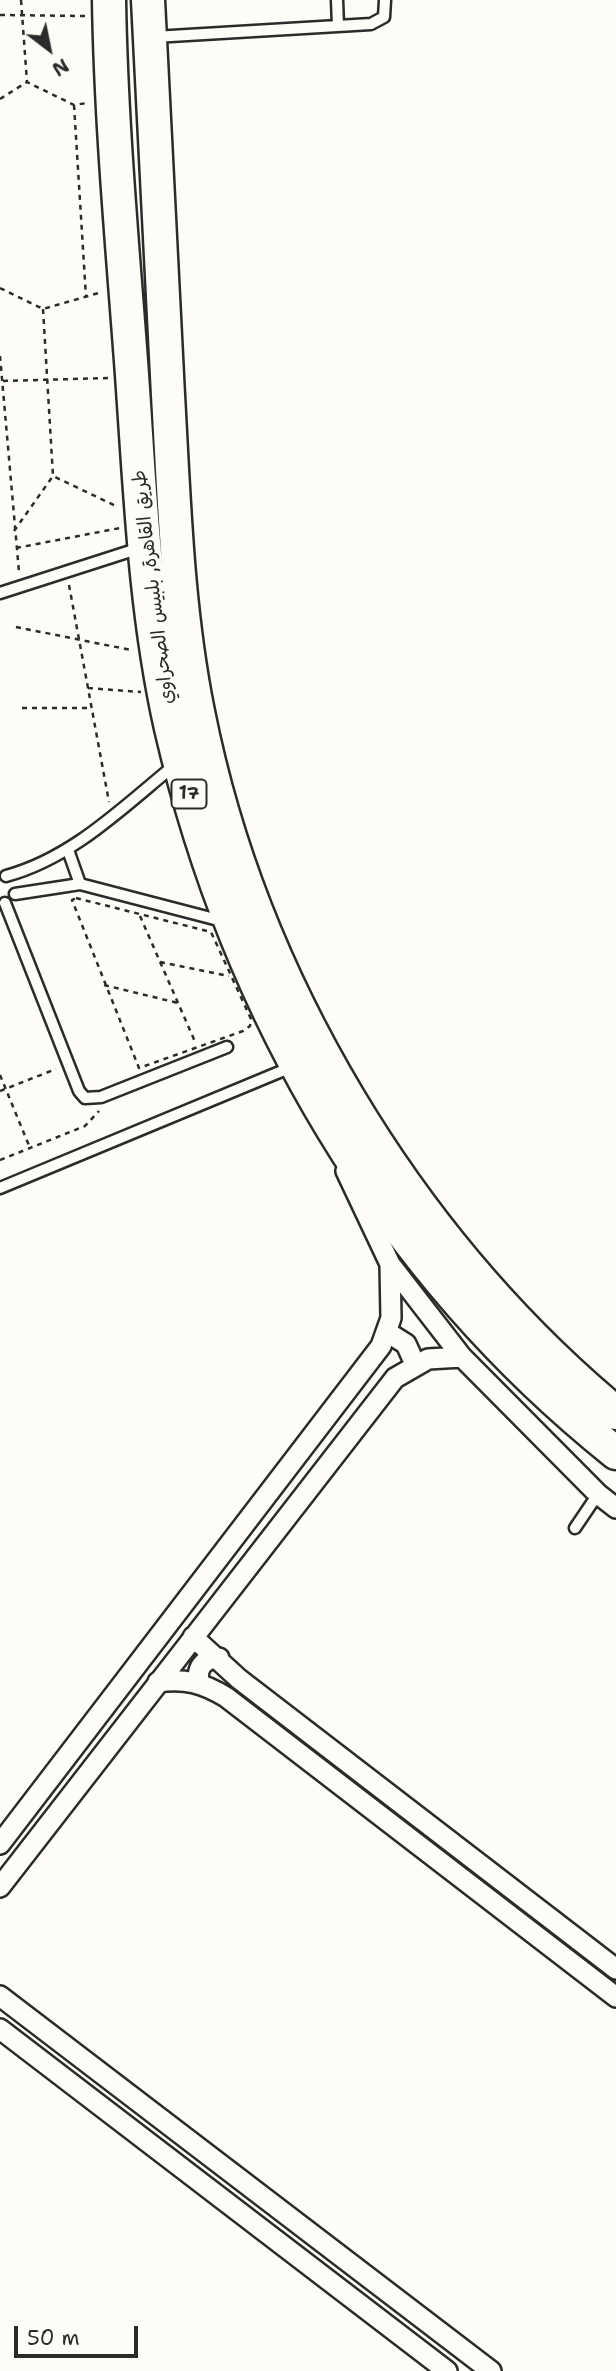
<!DOCTYPE html>
<meta charset="utf-8">
<style>
body{margin:0}
#map{position:relative;width:616px;height:2371px;overflow:hidden;background:#fdfcf7;font-family:"Shantell Sans",sans-serif}
canvas{display:block}
.north{position:absolute;left:14px;top:14px;width:70px;height:70px;-webkit-text-stroke:5px #fdfcf7;paint-order:stroke;rotate:148deg;font-size:19px;font-weight:700;line-height:28px;text-align:center;color:#2b2b2b}
.north::after{content:'';display:block;margin:auto;width:24px;height:32px;background:#2b2b2b;clip-path:polygon(50% 0,100% 100%,50% 72%,0 100%)}
.scale{position:absolute;left:14px;top:2326px;width:124px;height:32px;box-sizing:border-box;border:4px solid #2b2b2b;border-top:0;padding-left:9px;font-size:21px;line-height:24px;white-space:nowrap;color:#2b2b2b;-webkit-text-stroke:5px #fdfcf7;paint-order:stroke}
</style>
<div id="map">
<canvas width="616" height="2371"></canvas>
<div class="north">N</div>
<div class="scale">50 m</div>
</div>
<script>
const context = document.querySelector('canvas').getContext('2d');
context.lineJoin = 'round';
function trace(path, color, width, dash) {
  context.strokeStyle = color;
  context.lineWidth = width;
  context.lineCap = dash ? 'butt' : 'round';
  context.setLineDash(dash || []);
  context.stroke(path);
}
function write(font, color, halo, rows, align = 'center') {
  context.font = font + ' "Shantell Sans","Playpen Sans Arabic",sans-serif';
  context.lineWidth = 5;
  context.setLineDash([]);
  context.textBaseline = 'middle';
  context.strokeStyle = halo;
  context.fillStyle = color;
  for (const [text, x, y, turn = 0] of rows) {
    context.save();
    context.translate(x, y);
    context.rotate((+turn || 0) * Math.PI / 180);
    context.textAlign = isNaN(turn) ? turn : align;
    if (halo) context.strokeText(text, 0, 0);
    context.fillText(text, 0, 0);
    context.restore();
  }
}
const path = new Path2D(`
 M21,0L27,82
 M0,15L85,16
 M0,99L27,82L74,105L87,103
 M74,105L86,297
 M0,288L43,309L102,292
 M43,309L53,476
 M0,356L19,572
 M3,381L108,378
 M14,531L53,476L118,507
 M16,548L120,528
 M69,585L109,802
 M16,627L131,650
 M88,688L141,692
 M22,708H91
 M76,898L211,932L251,1019L250,1026L243,1031L139,1068L72,900Z
 M140,916L196,1044
 M160,962L229,976
 M104,985L178,1003
 M0,1075L30,1148
 M0,1091L56,1069
 M0,1160L85,1126L99,1111`);
const service = new Path2D(`
 M337,0L338,26
 M154,37L371,24L384,17L385,0
 M0,593L140,548
 M68,850L80,884
 M6,876C73,858 124,806 176,764
 M15,894L80,884L226,922
 M5,903L79,1091L85,1098L101,1097L227,1047
 M0,1188L294,1066
 M575,1528L598,1494`);
const minor = new Path2D(`
 M346,1171L390,1264L462,1357L598,1494L616,1508
 M387,1332L406,1344L415,1364
 M193,1637L239,1679L616,1969
 M158,1682C185,1678 203,1683 226,1697L616,1997
 M200,1684C195,1669 203,1658 219,1658
 M0,1844L381,1346L391,1318L390,1264
 M0,1887L395,1378L428,1359L462,1357
 M0,1996L491,2371
 M0,2029L447,2371`);
const trunk = new Path2D(`
 M109,0C111,121 122,241 131,361C140,483 144,608 171,728C237,1013 387,1270 616,1453
 M148,0C155,132 162,264 168,395C174,501 177,608 198,712C251,980 407,1239 616,1413`);
const shields = [
 [189,794,35]
];
const shieldNames = [
 ["17",189,794]
];
const streetNames = [
 ["طريق القاهرة, بلبيس الصحراوي",154,587,-97]
];
trace(service, '#2b2b2b', 15);
trace(minor, '#2b2b2b', 24);
trace(trunk, '#2b2b2b', 37);
trace(path, '#2b2b2b', 2.5, [5, 5]);
trace(service, '#fdfcf7', 10);
trace(minor, '#fdfcf7', 19);
trace(trunk, '#fdfcf7', 32);
for (const [x, y, w] of shields) {
  const box = new Path2D();
  box.roundRect(x - w / 2, y - 14.5, w, 29, 5);
  context.fillStyle = '#fdfcf7';
  context.fill(box);
  trace(box, '#2b2b2b', 2);
}
write('bold 18px', '#2b2b2b', null, shieldNames);
write('19px', '#2b2b2b', '#fdfcf7', streetNames);
</script>
